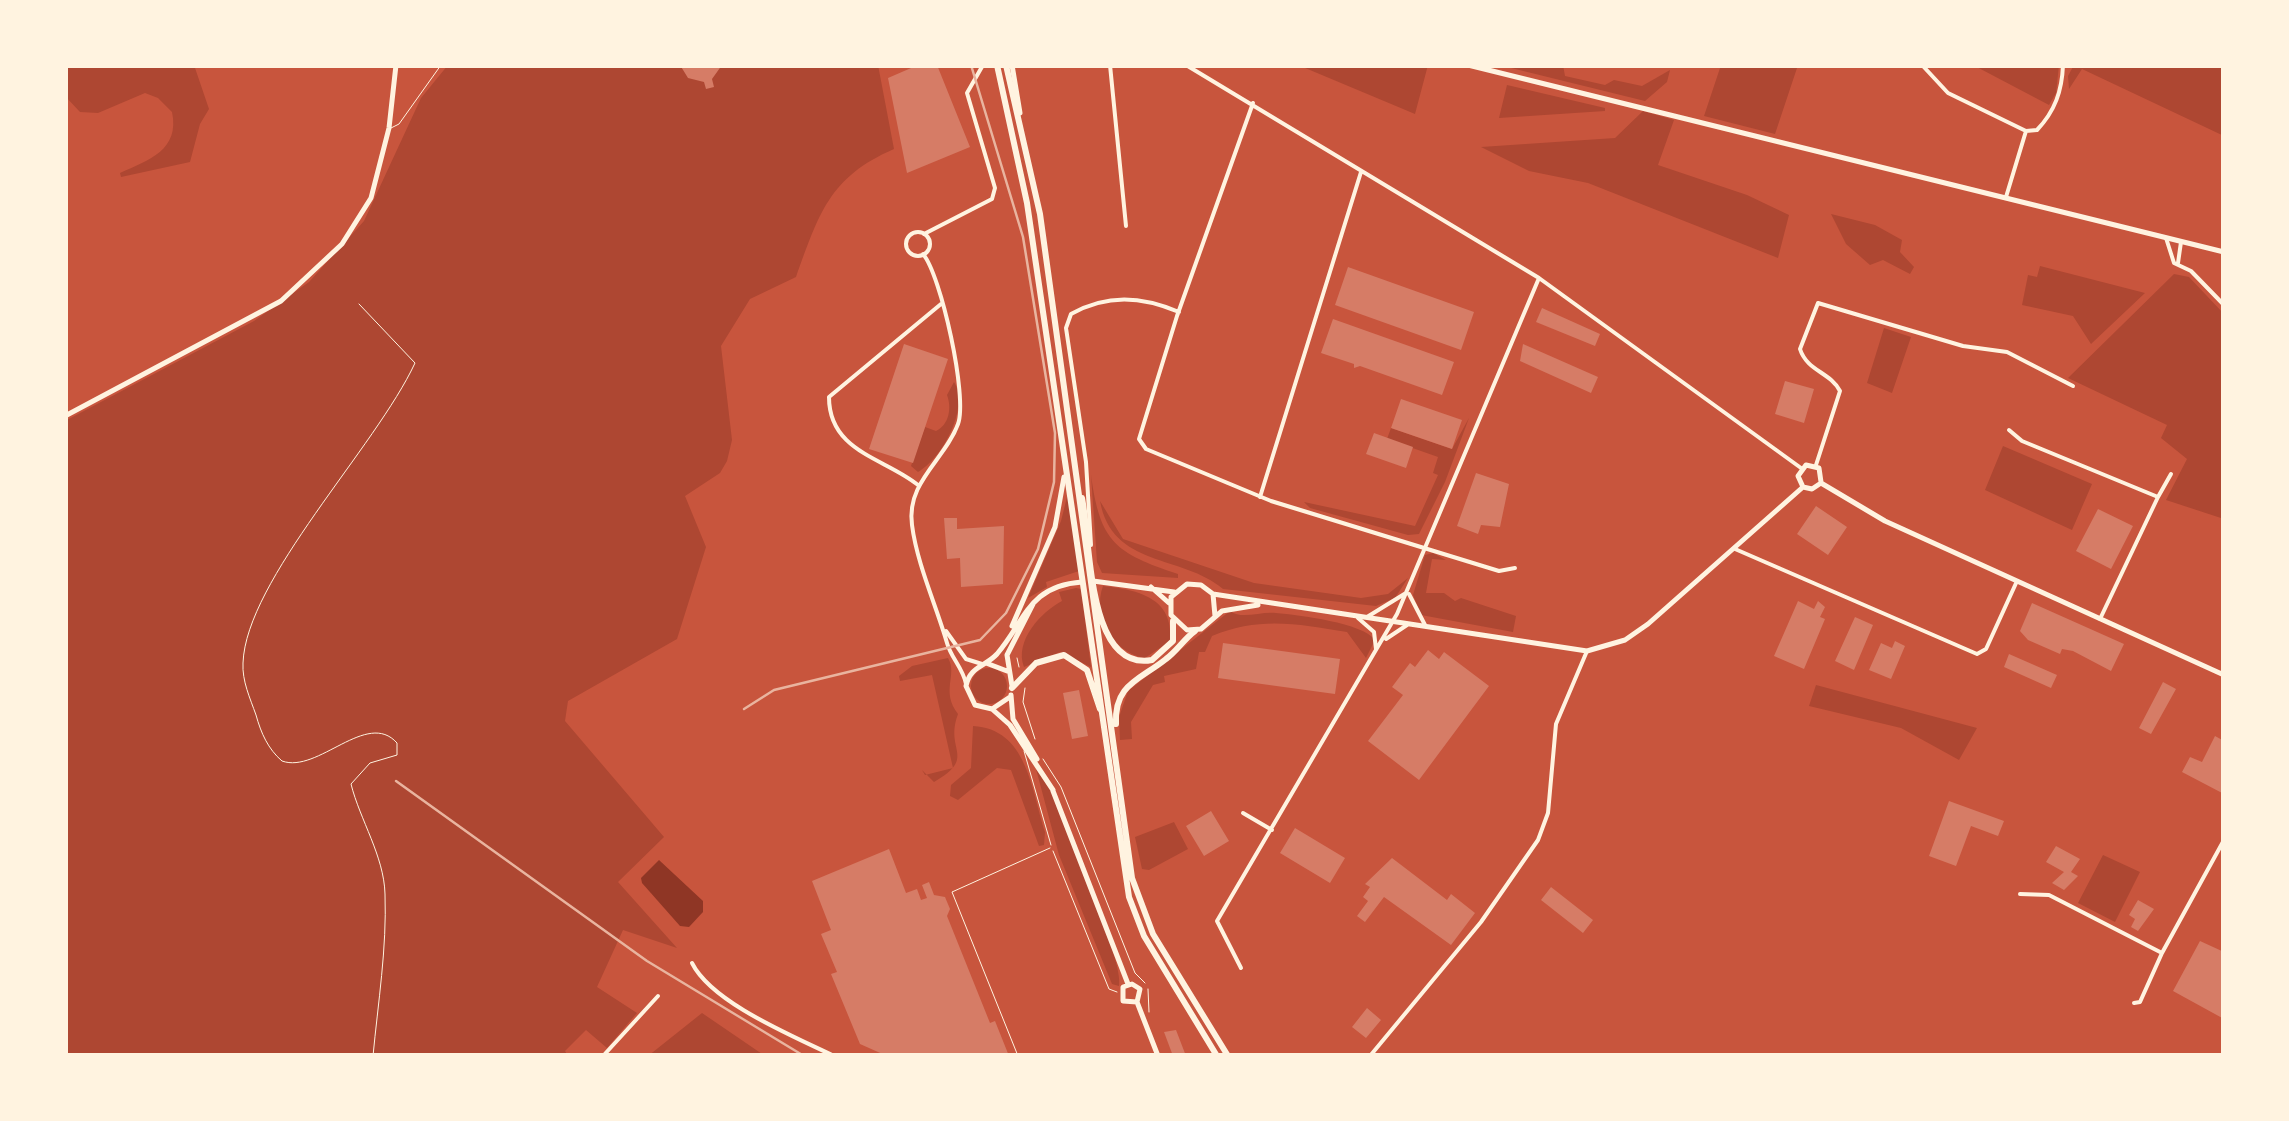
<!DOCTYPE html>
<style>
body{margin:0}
#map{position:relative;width:2289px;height:1121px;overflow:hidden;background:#c8553d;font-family:"Open Sans",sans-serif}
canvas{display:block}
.frame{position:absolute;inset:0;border:68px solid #fff3e0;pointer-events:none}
</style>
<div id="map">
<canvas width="2289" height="1121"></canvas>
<div class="frame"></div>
</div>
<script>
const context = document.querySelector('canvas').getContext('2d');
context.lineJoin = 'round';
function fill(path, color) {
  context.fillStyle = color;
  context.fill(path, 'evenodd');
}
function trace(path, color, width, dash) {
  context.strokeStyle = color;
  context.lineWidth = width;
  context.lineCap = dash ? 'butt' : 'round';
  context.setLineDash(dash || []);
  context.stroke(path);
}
const green = new Path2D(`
 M65,65H194L209,109L200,124L190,162L121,177L120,173C149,160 180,150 172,112L158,98L145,93L98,113L80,112L65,96Z
 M448,65H878L894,149C829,177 819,214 796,277L750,299L721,346L732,440L727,461L720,473L685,496L706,547L677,639L568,701L565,721L664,837L618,882L677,948L623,930L597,987L637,1013L607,1048L586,1030L565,1051L568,1056H65V421L254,321L309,282L364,221L421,98Z
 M1298,65H1428L1415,114Z
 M1499,65H1563L1565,76L1605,85L1614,80L1642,86L1670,70L1667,82L1645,101Z
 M1721,65H1798L1775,134L1704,116Z
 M1973,65H2059L2056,93L2049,105Z
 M2074,65H2224V136L2082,69L2069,89L2068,76Z
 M1507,85L1605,108V111L1499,118Z
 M1643,111L1674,120L1658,165L1747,195L1789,215L1778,258L1588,183L1529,171L1481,147L1615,138Z
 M1831,214L1875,225L1902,240L1900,252L1914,267L1910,274L1883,260L1870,265L1846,244Z
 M2040,266L2145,293L2091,344L2073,316L2022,305L2028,275L2037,277Z
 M2174,274L2189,277L2224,314V519L2166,500L2187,459L2161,438L2167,425L2068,378Z
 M1884,328L1911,337L1892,393L1867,383Z
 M954,382C970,407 942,459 918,472L911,466L925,427L936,431C949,425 952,408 947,395Z
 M1469,418L1445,482L1419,534L1408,535L1310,508L1304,502L1415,526L1438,475L1433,473L1438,457L1387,439L1391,428L1452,449Z
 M2003,446L2092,484L2072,530L1985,490Z
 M1091,475C1100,542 1115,553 1178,574V578L1102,573L1097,562Z
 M1068,493L1079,571L1046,582L1047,587L1028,598L1061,521Z
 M1100,501L1123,539L1254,583L1361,598L1388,594L1408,578L1395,598L1376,606L1223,589C1182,554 1112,568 1100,501Z
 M1433,553L1446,560L1432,559L1426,593H1444L1455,601L1461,598L1516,616L1513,632L1421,615L1413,595L1425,555Z
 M1103,586C1139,590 1174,598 1170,641L1145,658C1113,653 1092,615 1103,586Z
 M1076,588L1081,589L1091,667L1060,652L1024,667C1014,641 1041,612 1062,601L1059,592Z
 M1230,611C1242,620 1261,611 1276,613C1299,615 1363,623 1375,640L1366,658L1347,632C1299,624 1259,616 1212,636L1205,652H1199L1196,669L1164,676L1165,682L1153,685L1131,722L1132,739L1120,740L1119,717L1128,691Z
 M948,658C958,675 940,691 958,714C944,751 978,757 934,782L922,770L925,775L953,768L932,675L900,681L899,676L912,666Z
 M971 686a18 18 0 1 1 36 0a18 18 0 1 1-36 0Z
 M1816,685L1977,728L1959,760L1901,728L1809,706Z
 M973,726C1027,729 1031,788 1045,832L1044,845L1039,846L1011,770L997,768L958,800L950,796L951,785L971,768Z
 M1036,769L1050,789C1063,823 1125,961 1119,986L1112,984L1059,855Z
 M1174,822L1188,849L1149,870L1142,869L1135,837Z
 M2103,855L2140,872L2115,922L2078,903Z
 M702,1013L765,1056H648Z`);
const water = new Path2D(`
 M659,860L703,901V912L689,927L680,926L642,883L641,878Z`);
const building = new Path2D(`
 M680,65H722L712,79L714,87L706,89L704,82L688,78Z
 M918,65H937L970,147L907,173L888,78Z
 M1348,267L1474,312L1461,350L1335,305Z
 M1542,308L1600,334L1595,346L1536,322Z
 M1333,319L1454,362L1442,395L1360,366L1354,368V364L1321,353Z
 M904,344L948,359L913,463L869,449Z
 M1523,344L1598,377L1591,393L1520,361Z
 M1785,381L1814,389L1804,423L1775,414Z
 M1401,399L1462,420L1452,449L1391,428Z
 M1374,433L1413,447L1406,468L1366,454Z
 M1476,473L1509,484L1500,527L1481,525L1478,534L1457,526Z
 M1816,506L1847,527L1828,555L1797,534Z
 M2098,509L2133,526L2111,569L2076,551Z
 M944,518H957V529L1004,526L1003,584L961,587L960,558L947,559Z
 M1798,601L1814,609L1818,601L1825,607L1820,617L1825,619L1804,669L1774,656Z
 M2032,603L2124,644L2111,671L2073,651L2062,649L2060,654L2028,640L2020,631Z
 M1855,617L1873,625L1854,670L1835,661Z
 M1895,641L1905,646L1891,679L1869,670L1881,643L1892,648Z
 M1223,643L1340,659L1335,694L1218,678Z
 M1428,650L1439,659L1444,652L1489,686L1419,780L1368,741L1403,695L1392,687L1410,663L1415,667Z
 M2009,654L2057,675L2051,688L2004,667Z
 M2163,682L2176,689L2151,734L2139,728Z
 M1079,690L1088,736L1072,739L1063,693Z
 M2215,736L2224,741V794L2182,772L2190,757L2202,762Z
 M1949,801L2004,821L1998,836L1971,826L1956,866L1929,856Z
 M1211,811L1229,841L1204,856L1186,826Z
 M1295,828L1345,858L1330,883L1280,853Z
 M2056,846L2080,859L2071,872L2078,876L2064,890L2052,883L2064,872L2046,862Z
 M889,849L906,893L917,889L921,900L927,898L922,885L929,882L934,895L945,897L950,909L947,916L990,1023L995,1021L1009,1056H887L860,1044L831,974L837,972L821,934L831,930L812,881Z
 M1392,858L1447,900L1451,894L1475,913L1451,945L1384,897L1365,922L1357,916L1368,901L1363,897L1370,887L1365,884Z
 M1551,887L1593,920L1583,933L1541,900Z
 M2138,900L2154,909L2138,931L2131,927L2135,919L2129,915Z
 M2200,941L2224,952V1019L2173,991Z
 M1367,1008L1381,1020L1366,1038L1352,1027Z
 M1176,1030L1186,1056H1173L1164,1032Z`);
const path = new Path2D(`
 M359,304L415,363C376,447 246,580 243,663C242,681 250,698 256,715C261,733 268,749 282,761C318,774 367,709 397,743V755L370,763L351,784C360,820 384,856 385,894C387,948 378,1003 373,1056
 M1017,658L1019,667
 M1025,688L1023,702L1035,739
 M1043,759L1061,787L1135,973L1145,983
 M1148,989L1149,1012`);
const service = new Path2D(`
 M391,128L399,124L441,65
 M1024,751L1051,845
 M1053,851L1109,989L1117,992
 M1018,1056L952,892L1050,848`);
const minor = new Path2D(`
 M1110,65L1126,226
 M1186,65L1539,278L1801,468
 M1922,65L1948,93L2026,131
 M1253,103L1177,316L1139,439L1146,449L1271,501L1499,571L1515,568
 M2026,131L2037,130C2055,111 2062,91 2063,65
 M2006,197L2026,131
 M906 244a12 12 0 1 1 24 0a12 12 0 1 1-24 0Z
 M924,234L992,199L995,188L967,93L983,65
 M2166,238L2174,263L2191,271L2224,305
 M923,254C941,275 968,397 958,424C945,460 906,482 912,525C917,564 936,605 947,643C951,658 963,668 966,684
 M2178,263L2181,242
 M2009,430L2022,441L2158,497L2100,619
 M1816,465L1840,391C1830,372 1807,371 1800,349L1818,303L1963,346L2007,352L2073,386
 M918,485C885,458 829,452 829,397L941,304
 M1260,497L1361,172
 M2158,497L2171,474
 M1091,545L1086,462L1066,328L1071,314C1107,294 1141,296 1179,312
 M1735,549L1977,654L1986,649L2017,581
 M1409,594L1425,625
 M1367,617L1406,593
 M1358,618L1374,632L1376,649
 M946,631L966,659L982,664
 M1386,639L1407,625
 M1243,813L1272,830
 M2020,894L2049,895L2162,953L2224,840
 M692,963C712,1003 793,1036 834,1056
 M1241,968L1217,921L1397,614L1539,278
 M2134,1003L2140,1002L2162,953
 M603,1056L658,996
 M1370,1056L1481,922L1538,840L1548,813L1556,724L1587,651`);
const tertiary = new Path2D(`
 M65,416L281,301L342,244L371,198L389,128L396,65
 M1821,483L1885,521L2224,675
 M1803,487L1798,476L1806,465L1819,468L1821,482
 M1093,581L1174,592
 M1151,587L1169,603
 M1213,594L1587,651L1625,640L1648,624L1803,487L1812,489L1821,483
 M1215,616L1213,594L1201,585L1187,584L1171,597V615L1187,630L1201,629L1222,611L1258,605
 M1012,626L1055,527L1064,477
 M986,663L1007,671
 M1012,686L1007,655L1033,604
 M1011,695L1013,719L1037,759
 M992,709L1010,697
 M1053,790L1010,725L992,709L975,705L966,686C970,666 985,667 997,654C1026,620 1028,586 1082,582
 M1053,791L1128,984
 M1137,1002L1123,1001V987L1132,984L1140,989L1137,1002L1158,1056`);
const secondary = new Path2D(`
 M1012,65L1020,113
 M1468,65L2224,252`);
const primary = new Path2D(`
 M997,65L1027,203L1129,897L1144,936L1217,1056
 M1006,65L1040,214L1132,878L1153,934L1228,1056
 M1082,498C1091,542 1087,672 1152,660L1173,641V621
 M1012,688L1036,663L1064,655L1087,670L1100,709
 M1116,724C1114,684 1140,680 1166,659C1177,651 1184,639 1195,631`);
const tram = new Path2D(`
 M744,709L774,690L980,640L1006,613L1038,549L1054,482L1055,433L1023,237L971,65`);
const rail = new Path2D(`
 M396,781L647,961L804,1056`);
fill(green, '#ae4732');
fill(water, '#8f3625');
fill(building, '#d67c66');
trace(path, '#fff3e0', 1);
trace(service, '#fff3e0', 1);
trace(minor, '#fff3e0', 4);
trace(tertiary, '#fff3e0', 5);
trace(secondary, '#fff3e0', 5);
trace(primary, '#fff3e0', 6);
trace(tram, '#e9b49f', 2.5);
trace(rail, '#e9b49f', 2.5);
</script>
